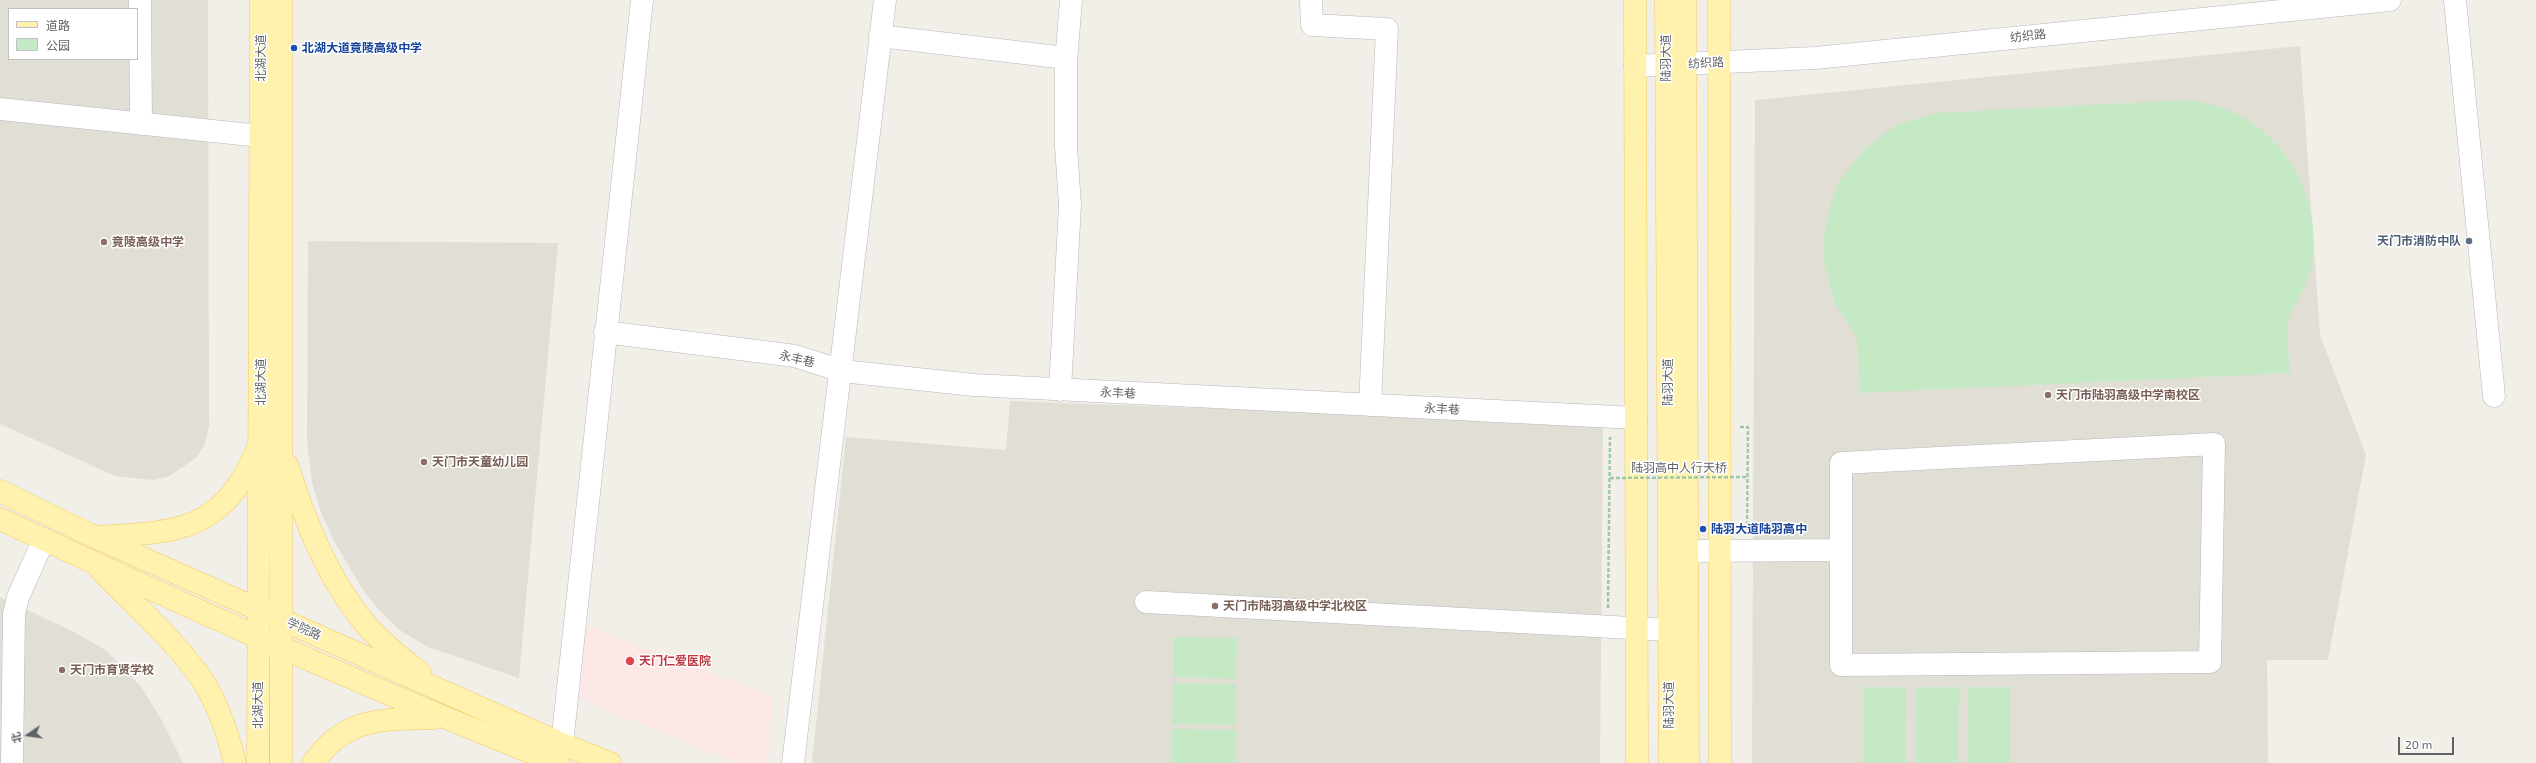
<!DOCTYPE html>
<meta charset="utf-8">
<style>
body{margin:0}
#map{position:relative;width:2536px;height:763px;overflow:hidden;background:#f1efe8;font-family:"Exo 2","Noto Sans SC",sans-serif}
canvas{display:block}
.legend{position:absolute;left:8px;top:8px;width:130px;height:52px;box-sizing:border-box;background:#fff;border:1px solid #bfc1c3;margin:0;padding:5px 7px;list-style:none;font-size:12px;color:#5f6368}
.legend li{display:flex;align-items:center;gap:8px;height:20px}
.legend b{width:20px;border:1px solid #bfc1c3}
.north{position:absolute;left:8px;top:715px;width:40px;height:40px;-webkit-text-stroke:3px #fff;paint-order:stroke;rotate:257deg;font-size:11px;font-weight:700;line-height:16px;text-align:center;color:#5f6368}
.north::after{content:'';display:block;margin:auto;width:14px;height:18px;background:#5f6368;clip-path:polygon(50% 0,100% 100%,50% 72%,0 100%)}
.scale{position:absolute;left:2398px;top:737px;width:56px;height:18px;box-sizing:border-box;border:2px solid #5f6368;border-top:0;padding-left:5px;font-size:12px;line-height:14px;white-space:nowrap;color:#5f6368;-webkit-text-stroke:3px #fff;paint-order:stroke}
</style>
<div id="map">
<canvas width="2536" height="763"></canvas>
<ul class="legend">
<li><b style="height:5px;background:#fff2af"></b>道路</li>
<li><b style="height:11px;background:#c5e8c5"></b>公园</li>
</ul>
<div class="north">北</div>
<div class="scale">20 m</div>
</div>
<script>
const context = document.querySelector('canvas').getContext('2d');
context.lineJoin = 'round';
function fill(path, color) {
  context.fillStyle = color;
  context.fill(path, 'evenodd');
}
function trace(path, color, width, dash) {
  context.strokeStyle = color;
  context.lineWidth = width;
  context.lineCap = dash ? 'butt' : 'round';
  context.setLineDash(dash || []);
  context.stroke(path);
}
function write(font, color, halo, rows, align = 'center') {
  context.font = font + ' "Exo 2","Noto Sans SC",sans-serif';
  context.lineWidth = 3;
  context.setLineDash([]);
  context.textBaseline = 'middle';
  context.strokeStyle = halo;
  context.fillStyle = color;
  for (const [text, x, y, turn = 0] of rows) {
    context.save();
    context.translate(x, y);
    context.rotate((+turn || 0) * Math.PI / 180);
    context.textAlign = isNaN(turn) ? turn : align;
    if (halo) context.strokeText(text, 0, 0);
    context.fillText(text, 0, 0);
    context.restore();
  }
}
const education = new Path2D(`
 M0,0H208L209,426L205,444L196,458L168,477L152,480L115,476L0,424ZM9,9H137V59H9Z
 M2300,46L2320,335L2366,455L2328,660H2267L2268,763H1752L1755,100Z
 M308,241L558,243L519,678L428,647L401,631L380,611L363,590L334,541L320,510L312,482L307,442Z
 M1010,401L1603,423L1600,763H812L846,437L1006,450Z
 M0,597L76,633L107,651L142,688L161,719L183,763H0Z`);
const medical = new Path2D(`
 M585,625L772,696L768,763H737L579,699Z`);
const green = new Path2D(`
 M2169,101C2177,101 2187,100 2196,101C2273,113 2324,186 2312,263C2309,284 2297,299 2289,318C2285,328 2290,360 2290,373L1860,393L1857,338L1835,303L1824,263L1823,241L1831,202L1839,182L1864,149L1897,125L1935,113Z
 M1174,637L1237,638L1236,679L1173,677Z
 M1173,683L1236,684L1235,725L1172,724Z
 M1863,687H1906L1905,763H1863Z
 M1916,687H1959L1958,763H1916Z
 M1967,687H2010V763H1967Z
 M1172,729L1236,730L1235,763H1172Z`);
const path = new Path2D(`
 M1740,427H1748L1747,530
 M1608,608L1610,437`);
const minor = new Path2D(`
 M140,0L141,124
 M1311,0L1312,25L1387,29L1370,405
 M2455,0L2494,396
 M880,36L1066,58
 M1635,66L1815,58L2390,0
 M0,109L280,138
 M605,332L795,356L842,371L974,385L1636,418
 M1060,390L1070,205L1066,146V62L1071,0
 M2214,444L2210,662L1841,665V463Z
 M1687,551L1841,550
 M1146,602L1669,630
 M562,744L642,0
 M12,763L14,614L18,597L44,539
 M793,763L885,0`);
const major = new Path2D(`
 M1635,0L1637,763
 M1666,0L1670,763
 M1685,0L1688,763
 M1719,0L1720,763
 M287,465C305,521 328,580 367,626C382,643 401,658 420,673
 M0,491L95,537L562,744L610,763
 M0,519C184,605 369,689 558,763
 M98,537C155,532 206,537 241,481C248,470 253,458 259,446
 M101,570C133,604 175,640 201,678C218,703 228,734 235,763
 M258,763L261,0
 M281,763V0
 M313,763C345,717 384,719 434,718`);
const pathBridge = new Path2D(`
 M1610,478L1747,477`);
const markers = [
 [294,48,4,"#1a4fb4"],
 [2469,241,4,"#5c6f8a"],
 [104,242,4,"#8d6e63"],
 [2048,395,4,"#8d6e63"],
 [424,462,4,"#8d6e63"],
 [1703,529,4,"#1a4fb4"],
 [1215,606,4,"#8d6e63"],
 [630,661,5,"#e0444e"],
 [62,670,4,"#8d6e63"]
];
const streetNames = [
 ["纺织路",2028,36,-6],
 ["北湖大道",261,58,-90],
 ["陆羽大道",1666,58,-90],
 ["纺织路",1706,63,-3],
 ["永丰巷",797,359,13],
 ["北湖大道",261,382,-90],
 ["陆羽大道",1668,382,-90],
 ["永丰巷",1118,393,3],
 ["永丰巷",1442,409,3],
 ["陆羽高中人行天桥",1679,468],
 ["学院路",304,629,24],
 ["北湖大道",258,705,-90],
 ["陆羽大道",1669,705,-90]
];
const transitNames = [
 ["北湖大道竟陵高级中学",302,48],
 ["陆羽大道陆羽高中",1711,529]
];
const serviceNames = [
 ["天门市消防中队",2461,241]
];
const educationNames = [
 ["竟陵高级中学",112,242],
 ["天门市陆羽高级中学南校区",2056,395],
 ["天门市天童幼儿园",432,462],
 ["天门市陆羽高级中学北校区",1223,606],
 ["天门市育贤学校",70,670]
];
const healthNames = [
 ["天门仁爱医院",639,661]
];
fill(education, '#e1ded6');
fill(medical, '#fce8e6');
fill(green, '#c5e8c5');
trace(minor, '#b5b8bc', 23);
trace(major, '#f2c960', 23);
trace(path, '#9cc7a9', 2.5, [4, 2]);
trace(minor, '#fff', 22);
trace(major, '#fff2af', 22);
trace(pathBridge, '#9cc7a9', 2.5, [4, 2]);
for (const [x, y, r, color] of markers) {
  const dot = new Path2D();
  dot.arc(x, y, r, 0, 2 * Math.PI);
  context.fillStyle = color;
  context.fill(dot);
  trace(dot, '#fff', 1.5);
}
write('12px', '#5f6368', '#fff', streetNames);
write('bold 12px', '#164399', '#fff', transitNames, 'left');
write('bold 12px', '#4e5e75', '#fff', serviceNames, 'right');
write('bold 12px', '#785e54', '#fff', educationNames, 'left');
write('bold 12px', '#be3a42', '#fff', healthNames, 'left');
</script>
